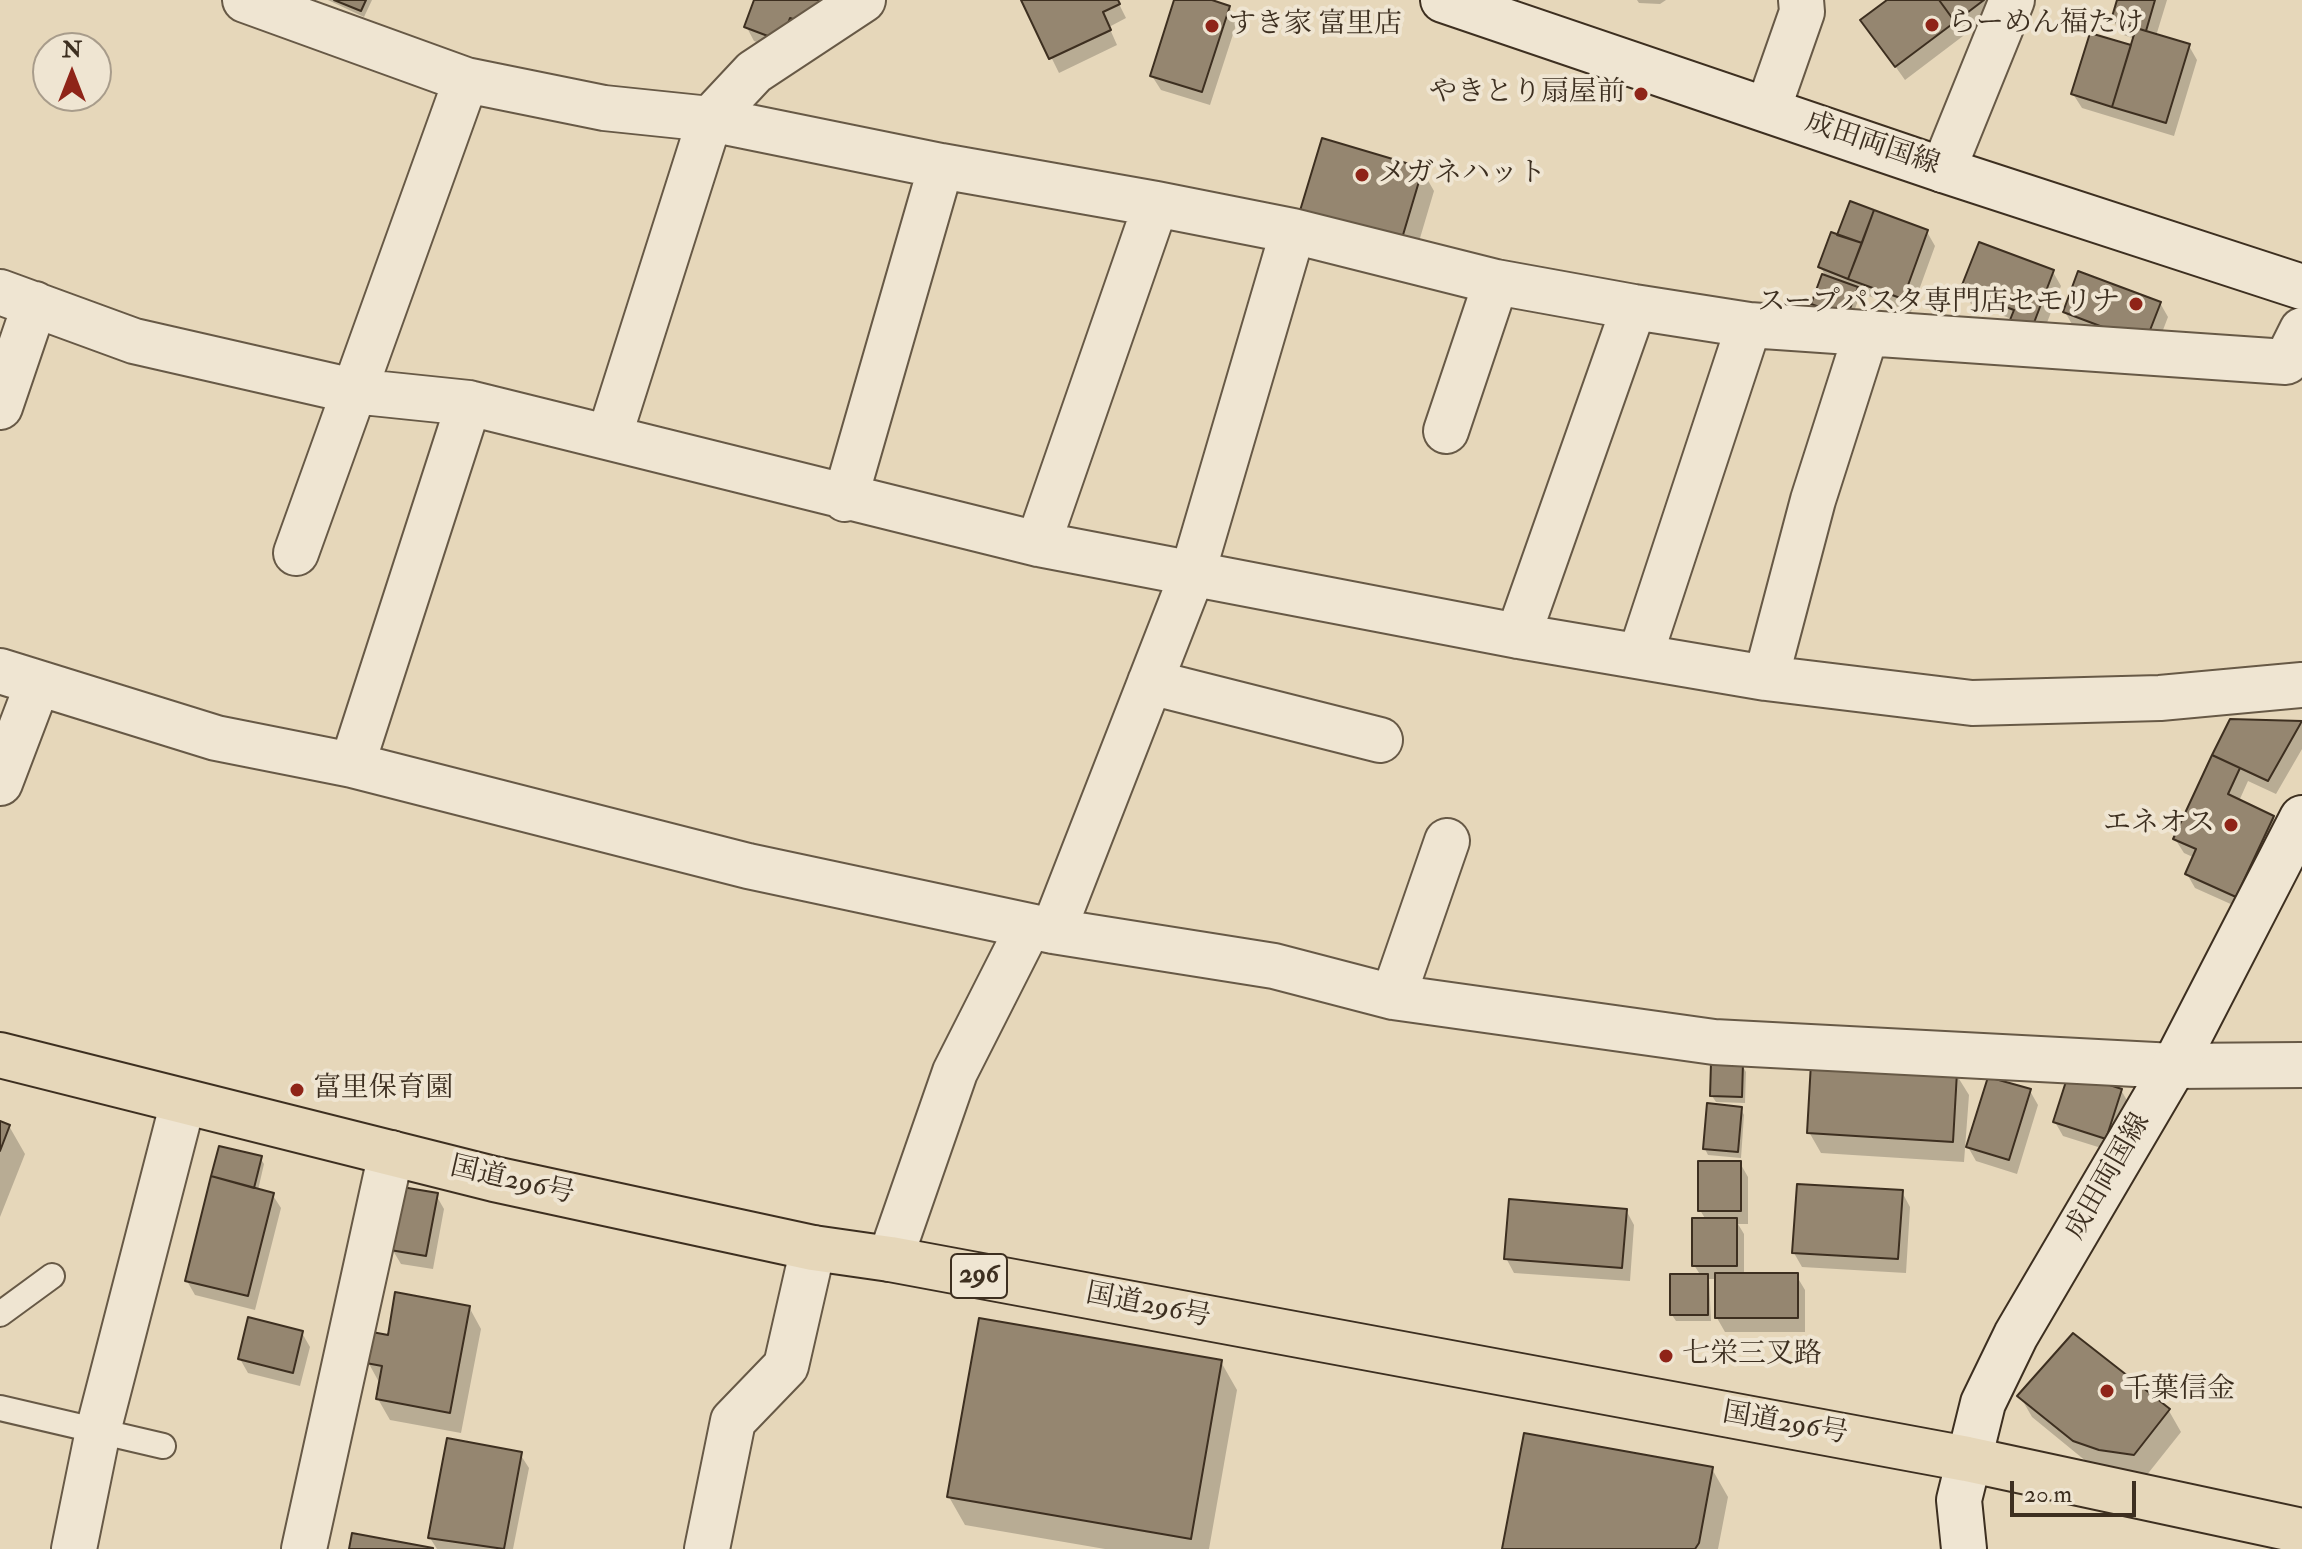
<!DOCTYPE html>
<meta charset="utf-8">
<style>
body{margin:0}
#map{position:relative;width:2302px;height:1549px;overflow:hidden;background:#e6d7ba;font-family:"IM FELL Double Pica",serif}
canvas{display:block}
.north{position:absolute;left:32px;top:32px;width:80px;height:80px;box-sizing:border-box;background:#efe5d2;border:2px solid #a89c8b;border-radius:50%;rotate:0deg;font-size:22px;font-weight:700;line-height:32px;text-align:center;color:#3d2f20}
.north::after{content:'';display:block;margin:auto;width:28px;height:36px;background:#8f2418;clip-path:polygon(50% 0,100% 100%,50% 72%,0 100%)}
.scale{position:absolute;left:2010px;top:1481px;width:126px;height:36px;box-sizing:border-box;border:4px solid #3d2f20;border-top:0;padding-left:10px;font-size:24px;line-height:28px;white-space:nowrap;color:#3d2f20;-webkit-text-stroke:6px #efe5d2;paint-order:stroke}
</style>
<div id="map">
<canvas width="2302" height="1549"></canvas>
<div class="north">N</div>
<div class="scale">20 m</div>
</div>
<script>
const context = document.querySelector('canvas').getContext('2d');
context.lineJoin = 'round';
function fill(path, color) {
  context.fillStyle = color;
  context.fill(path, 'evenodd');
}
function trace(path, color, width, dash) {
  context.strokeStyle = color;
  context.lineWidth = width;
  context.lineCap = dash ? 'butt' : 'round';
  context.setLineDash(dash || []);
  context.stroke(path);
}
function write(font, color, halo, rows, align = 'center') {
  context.font = font + ' "IM FELL Double Pica","Noto Serif JP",serif';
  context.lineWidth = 8;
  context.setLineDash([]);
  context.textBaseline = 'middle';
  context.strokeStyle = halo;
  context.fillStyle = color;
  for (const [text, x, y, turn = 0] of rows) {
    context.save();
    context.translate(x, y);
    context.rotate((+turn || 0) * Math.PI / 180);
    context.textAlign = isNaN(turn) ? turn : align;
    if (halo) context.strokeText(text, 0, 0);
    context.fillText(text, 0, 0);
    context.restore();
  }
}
const shadow = new Path2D(`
 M328,0H372L364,17Z
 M756,0H860L789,54L754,41L746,26Z
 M1023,0H1117L1126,18L1109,27L1117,45L1059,73Z
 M1176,0H1205L1229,7L1237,22L1210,105L1161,90L1152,76Z
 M1637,0H1666L1660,4L1639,3Z
 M1890,0H1990L1996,11L1905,80L1863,21Z
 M2119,0H2167L2156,36L2189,46L2197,60L2174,136L2082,108L2073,94L2132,48L2135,39L2121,34L2113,20Z
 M1422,170L1434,191L1412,265L1313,236Z
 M1927,232L1935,246L1911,312L1861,293L1850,322L1817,310L1813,303L1826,277L1820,266L1839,237Z
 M2053,272L2061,286L2040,341L2020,334L2012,319L1971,304L1963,290Z
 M2160,303L2168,317L2153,356L2073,326L2065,312Z
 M2231,721L2302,724V749L2276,794L2248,781L2239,801L2273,817L2281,832L2244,910L2195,888L2187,874L2195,858L2184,853L2175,839Z
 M1742,1065L1746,1072L1745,1103L1716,1102L1712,1096Z
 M1956,1074L1969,1095L1964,1162L1821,1153L1809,1132Z
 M2121,1090L2129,1104L2114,1152L2063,1136L2055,1122Z
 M2030,1091L2038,1105L2017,1174L1976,1161L1968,1147Z
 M1741,1109L1744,1115L1741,1158L1708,1155L1705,1149Z
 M0,1123L9,1126L25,1154L0,1217Z
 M260,1158L264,1164L258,1190L272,1194L281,1208L255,1310L195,1295L187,1281Z
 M1740,1163L1748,1177V1224H1738L1744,1234V1275H1796L1805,1290V1332H1725L1717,1318V1279H1709L1711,1321H1676L1672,1315L1701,1276L1694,1265L1706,1220L1700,1210Z
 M1902,1192L1910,1207L1906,1273L1802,1267L1794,1253Z
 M436,1195L444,1209L433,1269L401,1264L392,1249Z
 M1626,1210L1634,1225L1630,1281L1514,1273L1506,1258Z
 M469,1307L481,1329L461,1433L390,1420L378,1399L380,1384L368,1362L389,1337Z
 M302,1333L310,1347L300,1386L248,1373L240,1359Z
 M2073,1335L2169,1411L2181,1432L2146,1476L2112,1471L2087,1462L2032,1417L2020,1396Z
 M1221,1362L1237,1390L1209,1549H1105L965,1525L949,1497Z
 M520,1454L529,1468L513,1549H437L430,1538Z
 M1712,1469L1728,1497L1718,1549H1504Z`);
const building = new Path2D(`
 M334,0H366L361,11Z
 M754,0H837L810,25L790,18L781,41L744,27Z
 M1021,0H1118L1120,4L1103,12L1111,30L1049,59Z
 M1174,0H1212L1230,6L1202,92L1150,76Z
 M1887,0H1939L1955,22L1895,67L1860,20Z
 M1939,0H1984L1955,22Z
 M2117,0H2155L2146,31L2111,20Z
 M2136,28L2190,44L2166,123L2112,107Z
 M2090,33L2131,45L2112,107L2071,94Z
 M1322,138L1423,168L1400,245L1299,214Z
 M1850,201L1874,210L1862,243L1837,235Z
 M1874,210L1928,230L1903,299L1848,279Z
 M1831,232L1862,243L1848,279L1818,267Z
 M1979,242L2054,270L2032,328L2010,320L2014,310L1960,290Z
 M2078,271L2161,302L2145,343L2063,312Z
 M1822,274L1858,287L1847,317L1811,304Z
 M2230,719L2302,721L2268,781L2212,755Z
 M2212,755L2240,768L2228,794L2274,816L2236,897L2185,874L2196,849L2173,839Z
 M1711,1063H1743L1742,1097L1710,1096Z
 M1811,1063L1957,1072L1953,1142L1807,1133Z
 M2069,1072L2122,1089L2106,1139L2053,1122Z
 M1988,1077L2031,1089L2009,1160L1966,1147Z
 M1707,1103L1742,1107L1738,1152L1703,1149Z
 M0,1121L10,1125L0,1151Z
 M219,1146L262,1156L254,1188L211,1176Z
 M1698,1161H1741V1211H1698Z
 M211,1176L274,1193L248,1296L185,1281Z
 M1797,1184L1903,1190L1898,1259L1792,1253Z
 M402,1187L438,1193L426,1256L390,1250Z
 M1509,1199L1627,1209L1622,1268L1504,1259Z
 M1692,1218H1737V1266H1692Z
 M1715,1273H1798V1318H1715Z
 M1670,1274H1708V1315H1670Z
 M395,1292L470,1306L450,1413L376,1399L382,1366L366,1363L372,1332L388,1335Z
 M248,1317L303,1331L293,1373L238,1359Z
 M979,1318L1222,1360L1191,1539L947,1497Z
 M2073,1333L2170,1409L2134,1455L2099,1450L2073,1441L2017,1396Z
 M1524,1433L1713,1467L1699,1543L1695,1549H1502Z
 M447,1438L522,1452L504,1549L428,1538Z
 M352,1533L433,1548V1549H349Z`);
const service = new Path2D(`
 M0,1314L52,1276
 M0,1408L163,1446`);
const minor = new Path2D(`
 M245,0L466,80L604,108L710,119L941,166L1156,204L1293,231L1496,282L1634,307L1749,325L2286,362L2302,330
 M1768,109L1802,12L1801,0
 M1943,170L2012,0
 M0,292L134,341L353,391L469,403L1038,544L1518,636L1766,678L1972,703L2160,698L2302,685
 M0,407L35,304
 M1446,431L1496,282
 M609,437L710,119L754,72L863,0
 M845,499L941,166
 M1038,544L1156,204
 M296,553L466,80
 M1518,636L1634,307
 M1640,656L1749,325
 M0,671L216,738L352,765L748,866L1053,931L1274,966L1393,997L1714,1042L2174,1066L2302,1065
 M1766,678L1813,500L1866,334
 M1150,682L1380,740
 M352,765L469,403
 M0,783L38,683
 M1053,931L1192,575L1293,231
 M1393,997L1447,841
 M890,1259L955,1072L1029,926
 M74,1549L98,1431L183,1102
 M304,1549L391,1153
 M707,1549L733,1421L786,1366L813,1248`);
const secondary = new Path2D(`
 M1443,0L1943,170L2302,287
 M1964,1549L1959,1500L1983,1403L2016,1335L2174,1066L2302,818`);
const trunk = new Path2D(`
 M0,1055L494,1179L813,1248L890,1259L1967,1459L2302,1531`);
const markers = [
 [1932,25,8,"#8f2418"],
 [1212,26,8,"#8f2418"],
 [1641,94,8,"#8f2418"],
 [1362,175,8,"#8f2418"],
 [2136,304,8,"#8f2418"],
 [2231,825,8,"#8f2418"],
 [297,1090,8,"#8f2418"],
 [1666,1356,8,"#8f2418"],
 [2107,1391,8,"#8f2418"]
];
const shields = [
 [979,1276,56]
];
const shieldNames = [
 ["296",979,1276]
];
const poiNames = [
 ["らーめん福たけ",1948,25],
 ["すき家 富里店",1228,26],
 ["やきとり扇屋前",1625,94,"right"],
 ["メガネハット",1378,175],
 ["スープパスタ専門店セモリナ",2120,304,"right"],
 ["エネオス",2215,825,"right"],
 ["富里保育園",313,1090],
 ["七栄三叉路",1682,1356],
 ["千葉信金",2123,1391]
];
const streetNames = [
 ["成田両国線",1872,145,19],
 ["成田両国線",2109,1177,-60],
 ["国道296号",512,1182,13],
 ["国道296号",1148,1307,11],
 ["国道296号",1785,1425,10]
];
fill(shadow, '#0003');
fill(building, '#958670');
trace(building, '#3d2f20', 2);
trace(service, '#675946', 28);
trace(minor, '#675946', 48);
trace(secondary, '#3d2f20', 48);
trace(trunk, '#3d2f20', 48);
trace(service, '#efe5d2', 24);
trace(minor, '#efe5d2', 44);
trace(secondary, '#efe5d2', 44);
trace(trunk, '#e6d7ba', 44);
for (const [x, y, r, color] of markers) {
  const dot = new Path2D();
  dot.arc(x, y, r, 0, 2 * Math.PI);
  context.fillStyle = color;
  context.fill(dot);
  trace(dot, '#efe5d2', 3);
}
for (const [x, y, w] of shields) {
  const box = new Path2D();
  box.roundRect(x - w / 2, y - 22, w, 44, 6);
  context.fillStyle = '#efe5d2';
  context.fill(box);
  trace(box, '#3d2f20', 2);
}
write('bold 26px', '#3d2f20', null, shieldNames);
write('28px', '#3d2f20', '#efe5d2', poiNames, 'left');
write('28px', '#3d2f20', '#efe5d2', streetNames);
</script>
